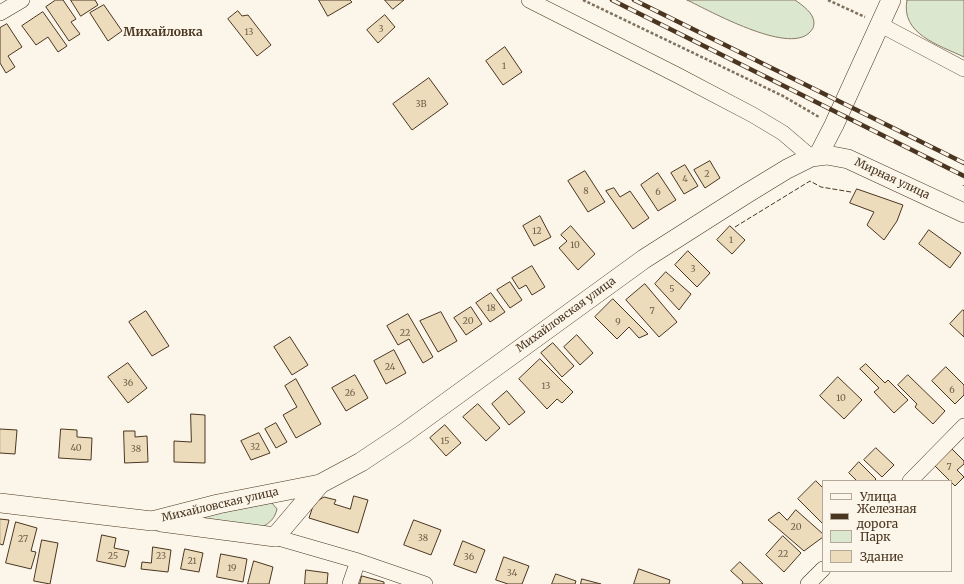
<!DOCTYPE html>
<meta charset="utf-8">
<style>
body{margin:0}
#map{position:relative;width:964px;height:584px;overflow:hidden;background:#fbf6e9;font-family:Merriweather,serif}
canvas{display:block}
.legend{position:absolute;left:822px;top:480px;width:130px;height:92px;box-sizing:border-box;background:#fbf6e9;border:1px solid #b4a999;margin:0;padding:5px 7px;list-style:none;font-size:12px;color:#4a3520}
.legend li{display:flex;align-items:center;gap:8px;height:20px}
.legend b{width:20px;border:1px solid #b4a999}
</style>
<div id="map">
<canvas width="964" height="584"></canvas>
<ul class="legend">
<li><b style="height:5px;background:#fbf6e9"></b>Улица</li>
<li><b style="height:5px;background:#4a3520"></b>Железная дорога</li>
<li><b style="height:11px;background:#dce7d0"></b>Парк</li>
<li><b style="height:11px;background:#ecdcbc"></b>Здание</li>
</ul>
</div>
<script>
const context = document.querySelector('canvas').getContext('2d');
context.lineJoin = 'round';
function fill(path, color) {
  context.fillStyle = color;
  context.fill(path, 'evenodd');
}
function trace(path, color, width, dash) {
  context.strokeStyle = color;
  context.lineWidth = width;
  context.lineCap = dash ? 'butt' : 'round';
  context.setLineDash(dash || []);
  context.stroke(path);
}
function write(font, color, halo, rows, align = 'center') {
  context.font = font + ' Merriweather,serif';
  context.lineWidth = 3;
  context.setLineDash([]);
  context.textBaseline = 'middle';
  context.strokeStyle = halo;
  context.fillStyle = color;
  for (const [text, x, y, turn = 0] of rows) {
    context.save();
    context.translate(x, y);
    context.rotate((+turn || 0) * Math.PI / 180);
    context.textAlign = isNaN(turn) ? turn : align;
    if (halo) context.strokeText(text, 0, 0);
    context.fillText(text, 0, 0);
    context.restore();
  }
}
const green = new Path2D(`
 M687,0H795C802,5 814,13 814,23C814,28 812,30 809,33C787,54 710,11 687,0Z
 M907,0H964V57C939,45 900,34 907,0Z
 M272,503L277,509C275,518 270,523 262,527L194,518Z`);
const building = new Path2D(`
 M56,0H63L76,19L71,22L80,34L69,41L46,7Z
 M71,0H95L98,5L81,16Z
 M319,0H350L352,2L328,16Z
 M385,0H404L393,9Z
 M104,5L122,31L108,41L90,13Z
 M238,11L242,16L248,15L271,45L257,56L228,19Z
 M43,12L67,46L58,52L48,37L36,45L22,26Z
 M385,15L395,27L378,43L367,30Z
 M7,24L22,47L8,56L15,67L6,73L0,63V28Z
 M505,47L522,72L503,85L486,61Z
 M429,78L448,104L412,130L393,104Z
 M710,161L720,178L705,188L694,170Z
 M685,165L698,186L684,194L671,173Z
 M585,171L605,202L588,212L568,181Z
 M658,173L676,200L658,211L641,185Z
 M614,188L620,197L630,191L649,218L633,229L606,191Z
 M857,189L903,205L897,221L884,240L867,225L874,212L850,203Z
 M540,216L551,237L534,246L523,226Z
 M571,226L595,254L578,270L559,248L567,241L561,235Z
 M730,226L745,240L732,254L717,240Z
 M929,230L961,253L950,268L919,244Z
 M688,251L710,273L697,287L675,265Z
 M532,266L545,287L532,295L526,285L519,289L512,278Z
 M666,272L691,294L679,310L655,284Z
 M510,282L522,300L510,308L497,290Z
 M645,284L677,322L659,337L626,300Z
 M491,293L505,312L490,322L476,303Z
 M613,299L648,334L639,338L629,327L617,339L595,317Z
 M471,307L482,324L466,335L454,318Z
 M963,310L964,311V337L950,324Z
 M146,311L169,346L152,356L129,322Z
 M441,312L457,341L438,352L420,321Z
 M408,314L433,357L423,363L409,339L398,345L387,326Z
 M577,335L593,353L580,365L564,347Z
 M290,337L308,365L292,375L274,347Z
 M553,343L574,366L562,377L541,353Z
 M394,350L406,373L386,384L374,361Z
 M540,359L573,392L562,403L557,399L547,409L519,379Z
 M128,363L147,388L128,403L108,377Z
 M866,364L885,383L888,380L908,400L894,413L874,392L879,388L860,369Z
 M946,367L964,385V395L955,404L932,381Z
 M355,375L368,398L346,411L332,388Z
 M908,375L945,411L933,424L915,407L917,404L898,385Z
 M838,377L862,400L844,419L820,396Z
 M296,379L321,424L296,438L283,415L297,407L285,386Z
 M507,391L525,412L509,425L492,404Z
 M478,404L500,428L486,441L463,417Z
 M191,414L205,415V463L174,462V441L191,442Z
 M276,423L287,442L276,448L265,429Z
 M445,425L461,443L446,456L430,438Z
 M0,429L17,430L15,454L0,453Z
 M61,429L77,430V437L92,438L91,460L59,458Z
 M124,431H135V437L147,436L148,462L125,463Z
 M259,433L270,453L251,460L241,441Z
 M950,447L964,461V464L957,470L964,477L955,486L933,464Z
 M876,448L894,465L882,477L864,460Z
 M859,462L876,479L874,481H857L849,473Z
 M816,481L823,488V524L798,499Z
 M354,496L368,500L358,533L309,518L314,503L324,497L336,500L334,504L350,509Z
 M796,510L823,534V537L804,551L768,520L779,512L787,520Z
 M0,519L9,520L3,545L0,544Z
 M414,520L441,530L431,555L404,545Z
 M16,522L37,528L31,551L36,552L31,569L6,563Z
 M102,535L116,538L114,548L129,551L125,567L97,561Z
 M783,536L801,553L784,572L766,555Z
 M42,540L58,543L50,584L34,581Z
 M463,541L485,550L476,573L454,565Z
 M153,547L171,550L168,572L141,569L142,562L151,563Z
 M185,549L203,553L199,572L181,569Z
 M221,554L247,559L243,582L217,577Z
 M504,557L529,566L522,584H508L496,580Z
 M254,561L273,567L269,584H248Z
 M740,562L763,584H742L743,582L731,571Z
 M639,569L670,580L669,584H634Z
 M306,570L328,573L327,584H305Z
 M556,574L576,581L575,584H552Z
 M362,576L384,582V584H360Z
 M582,579L601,584H581Z`);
const path = new Path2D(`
 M583,0L783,96L819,117
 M828,0L865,17
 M964,185V186`);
const minor = new Path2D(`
 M529,0L677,75L753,115L783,133L811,157
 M0,13L22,0
 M879,24L964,69
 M910,481L964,426
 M275,537L358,561L425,584
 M350,584L358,561
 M808,584L823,569`);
const tertiary = new Path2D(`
 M818,156L834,125L891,0
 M0,503L152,521L218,504L320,484L361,462L403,434L644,259L746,194L787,169L811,157L827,155L848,159L964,213
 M161,522L275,537L320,484`);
const rail = new Path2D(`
 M612,0L964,176
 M634,0L964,163`);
const fence = new Path2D(`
 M735,227L810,181L821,187L851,192`);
const numberNames = [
 ["3",381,29],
 ["13",249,32],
 ["1",504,66],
 ["3В",421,104],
 ["2",707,174],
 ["4",685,179],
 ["8",586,191],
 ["6",658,192],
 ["12",537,231],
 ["1",731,240],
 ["10",575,245],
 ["3",693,269],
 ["5",672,289],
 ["18",491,308],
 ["7",652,311],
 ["20",468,321],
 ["9",618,322],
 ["22",405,333],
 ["24",390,367],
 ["36",128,383],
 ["13",546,386],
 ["6",952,390],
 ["26",350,393],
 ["10",841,398],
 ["15",445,441],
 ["32",255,447],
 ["40",76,448],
 ["38",136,449],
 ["7",949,467],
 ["20",796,527],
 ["38",423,538],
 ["27",23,539],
 ["22",783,554],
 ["25",113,556],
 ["23",161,556],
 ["36",469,557],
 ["21",192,561],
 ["19",232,568],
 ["34",512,573]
];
const streetNames = [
 ["Мирная улица",892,179,25],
 ["Михайловская улица",566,315,-36],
 ["Михайловская улица",220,505,-13]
];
const neighbourhoodNames = [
 ["Михайловка",163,33]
];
fill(green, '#dce7d0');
trace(green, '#887966', 1);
fill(building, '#ecdcbc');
trace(building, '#4a3520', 1);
trace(minor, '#4a3520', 16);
trace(tertiary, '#4a3520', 20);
trace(path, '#7f6f5c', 2.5, [3, 2]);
trace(minor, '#fbf6e9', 15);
trace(tertiary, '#fbf6e9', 19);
trace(rail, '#4a3520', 4.5);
trace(rail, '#fbf6e9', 3, [9]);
trace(fence, '#4a3520', 1, [5, 2]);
write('9px', '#725f47', null, numberNames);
write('11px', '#4a3520', '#fbf6e9', streetNames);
write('bold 12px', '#4a3520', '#fbf6e9', neighbourhoodNames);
</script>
